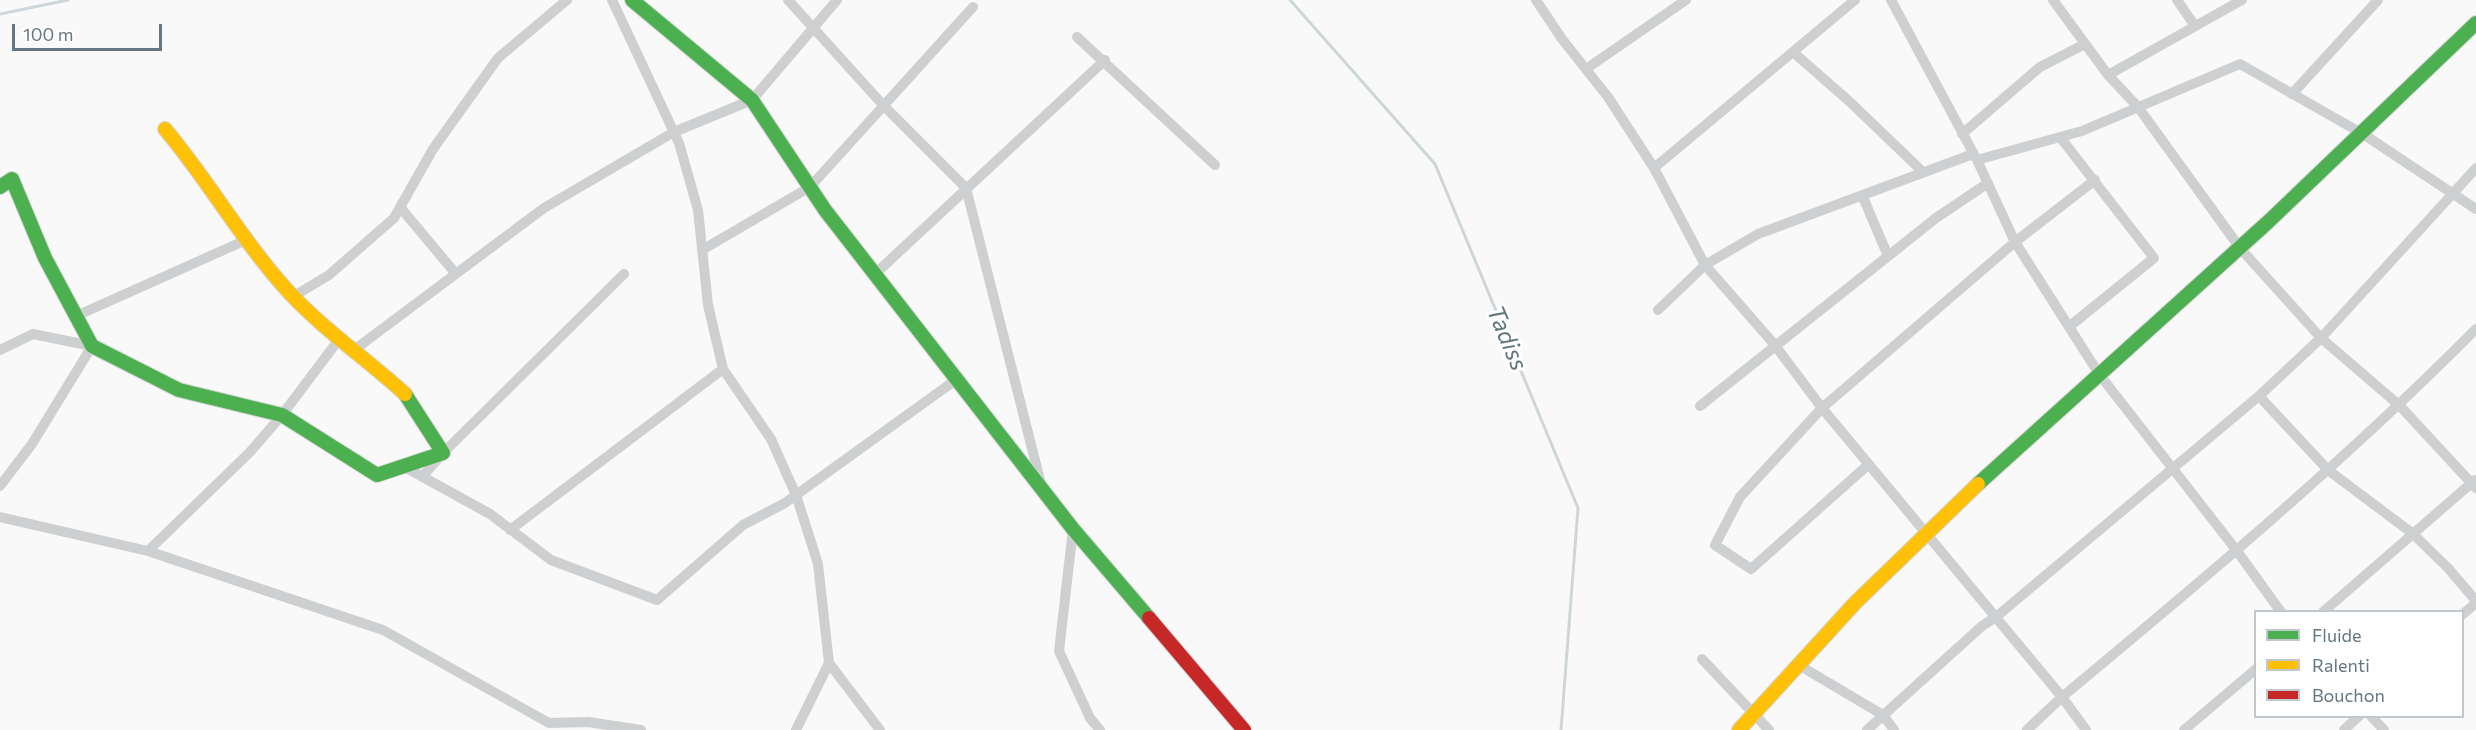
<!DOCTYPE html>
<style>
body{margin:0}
#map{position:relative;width:2476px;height:730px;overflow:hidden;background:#f9f9f9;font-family:Commissioner,sans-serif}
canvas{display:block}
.legend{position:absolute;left:2254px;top:610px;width:210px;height:108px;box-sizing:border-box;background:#fff;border:2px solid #c1c8cd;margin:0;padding:8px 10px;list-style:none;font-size:18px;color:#657683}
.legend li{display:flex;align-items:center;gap:12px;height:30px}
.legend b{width:30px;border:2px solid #c1c8cd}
.scale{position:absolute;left:12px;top:24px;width:150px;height:27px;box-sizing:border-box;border:3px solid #657683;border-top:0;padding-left:8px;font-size:18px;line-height:21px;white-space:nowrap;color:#657683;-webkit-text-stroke:4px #fff;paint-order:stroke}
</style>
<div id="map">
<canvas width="2476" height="730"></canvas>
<ul class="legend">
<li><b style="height:8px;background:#4caf50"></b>Fluide</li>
<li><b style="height:8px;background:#ffc107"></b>Ralenti</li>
<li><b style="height:8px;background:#c62828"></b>Bouchon</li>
</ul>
<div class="scale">100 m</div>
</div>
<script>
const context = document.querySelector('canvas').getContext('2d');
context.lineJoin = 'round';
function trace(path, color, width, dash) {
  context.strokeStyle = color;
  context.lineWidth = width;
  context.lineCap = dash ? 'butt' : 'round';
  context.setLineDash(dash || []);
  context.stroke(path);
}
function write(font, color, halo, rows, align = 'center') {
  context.font = font + ' Commissioner,sans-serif';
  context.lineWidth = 6;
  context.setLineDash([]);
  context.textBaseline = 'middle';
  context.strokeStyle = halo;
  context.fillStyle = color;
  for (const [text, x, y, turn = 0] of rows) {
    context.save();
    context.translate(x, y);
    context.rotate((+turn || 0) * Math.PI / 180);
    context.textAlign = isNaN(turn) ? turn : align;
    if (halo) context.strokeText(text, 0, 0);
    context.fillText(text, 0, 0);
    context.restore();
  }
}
const stream = new Path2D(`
 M1290,0L1435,164L1578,508L1561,730
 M0,14L68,0`);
const street = new Path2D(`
 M612,0L679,143L698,210L708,305L723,369L771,439L796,495L818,564L829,663L880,730
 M788,0L883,105L966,188L1041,484
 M1536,0L1562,39L1608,97L1654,168L1705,265L1774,344L1822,408L2062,697L2027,730
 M1891,0L1977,160L2015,242L2099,374L2237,551L2281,612
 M2053,0L2108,75L2138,107L2240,248L2321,338L2400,406L2476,488
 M2177,0L2195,26
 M1077,37L1215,165
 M1793,52L1850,102L1923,172
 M1586,69L1686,0
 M2108,75L2242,0
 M2292,94L2378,0
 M1962,134L2040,67L2085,44
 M2060,137L2154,258L2070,326
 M1977,160L2082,131L2240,64L2363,134L2476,209
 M1654,168L1855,0
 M1862,195L1888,256
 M400,207L456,274
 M702,250L810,187L973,7
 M875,274L1105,60
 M294,296L329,275L394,218L433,149L498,58L567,0
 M1658,310L1705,265L1758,234L1973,154
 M76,316L246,240
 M0,350L33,334L92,346L32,444L0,486
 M354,350L544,208L674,132L752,100L837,0
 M2259,396L2328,470L2412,533L2448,568L2476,601
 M1700,406L1936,218L1988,183
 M1869,464L1751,569L1715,545L1740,497L1822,408L2015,242L2095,180
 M403,466L490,514L551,560L657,600L743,525L785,503L957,379
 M422,477L443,453L624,274
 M0,517L148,551L383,630L549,723L588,722L641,730
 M1073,529L1059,651L1090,718L1100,730
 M510,530L723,369
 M148,551L250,452L282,415L340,338
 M2323,612L2475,480
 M2462,615L2476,603
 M1702,659L1769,730
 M1797,664L1883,715L1894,730
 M2371,716L2384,730
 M796,730L829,663
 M1867,730L1982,626L1996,617L2259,396L2321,338L2476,168
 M2086,730L2062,697C2204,579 2345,461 2476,329
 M2184,730L2256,669
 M2344,730L2359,716`);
const fast = new Path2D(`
 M632,0L752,100L825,210L1073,529L1149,618
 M0,187L12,179L45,258L92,346L179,390L282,415L377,475L443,453L405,394
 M1978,484L2268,222L2476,23`);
const slow = new Path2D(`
 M165,129C208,180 241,239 286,289C321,328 367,359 405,394
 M1739,730L1856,602L1978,484`);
const jam = new Path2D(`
 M1149,618L1244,730`);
const waterNames = [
 ["Tadiss",1507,338,67]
];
trace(stream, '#ced6d9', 3);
trace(fast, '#d5d6d7', 16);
trace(slow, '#d5d6d7', 16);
trace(jam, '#d5d6d7', 16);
trace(street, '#cecfd0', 10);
trace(fast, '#4caf50', 14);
trace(slow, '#ffc107', 14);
trace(jam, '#c62828', 14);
write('italic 24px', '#60757c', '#fff', waterNames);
</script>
